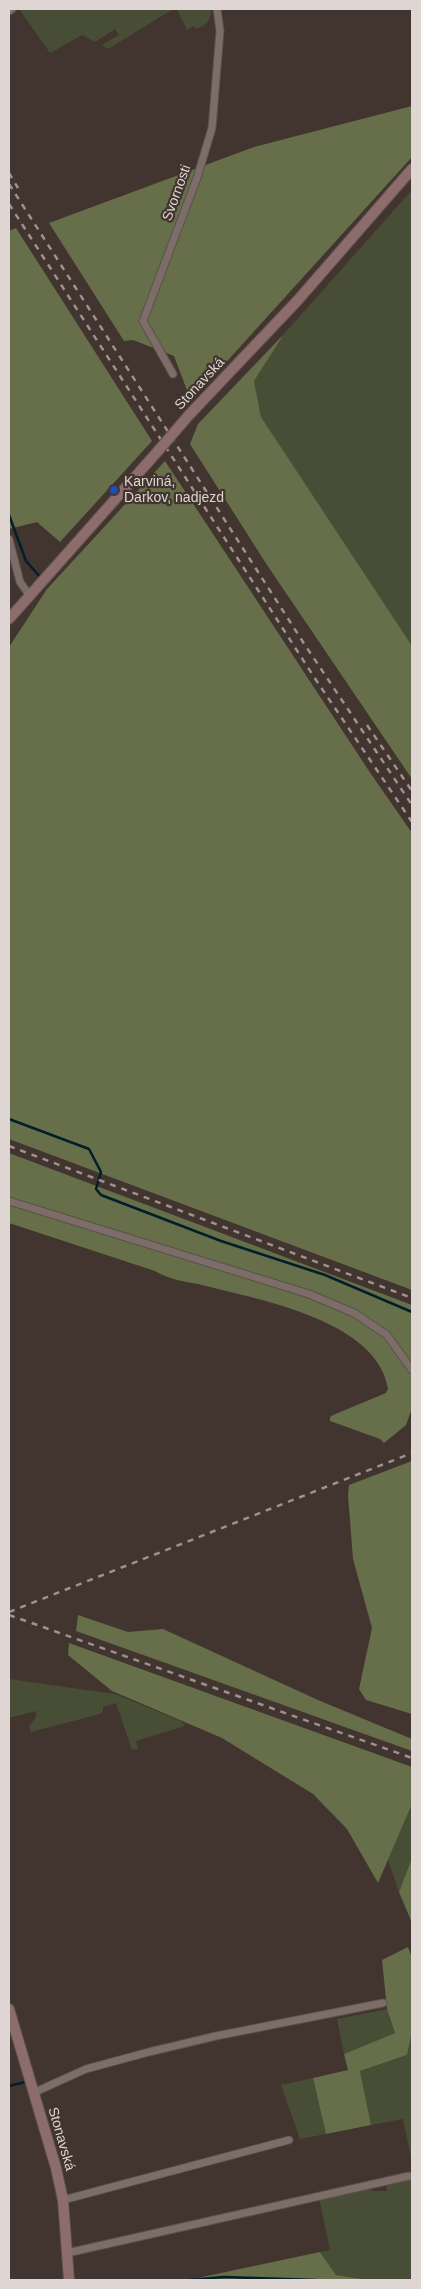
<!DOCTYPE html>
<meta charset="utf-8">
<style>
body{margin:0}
#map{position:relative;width:421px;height:2289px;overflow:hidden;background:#42342f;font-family:Helvetica,sans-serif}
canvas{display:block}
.frame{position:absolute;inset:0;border:10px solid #dfd6d3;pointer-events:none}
</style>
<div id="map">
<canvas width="421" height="2289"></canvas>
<div class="frame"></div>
</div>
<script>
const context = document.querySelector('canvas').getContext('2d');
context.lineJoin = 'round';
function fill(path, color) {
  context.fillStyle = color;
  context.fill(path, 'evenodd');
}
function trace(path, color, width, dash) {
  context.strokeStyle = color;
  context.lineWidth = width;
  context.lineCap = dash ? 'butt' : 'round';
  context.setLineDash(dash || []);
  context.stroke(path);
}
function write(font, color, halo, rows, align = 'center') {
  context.font = font + ' Helvetica,sans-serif';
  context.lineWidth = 4.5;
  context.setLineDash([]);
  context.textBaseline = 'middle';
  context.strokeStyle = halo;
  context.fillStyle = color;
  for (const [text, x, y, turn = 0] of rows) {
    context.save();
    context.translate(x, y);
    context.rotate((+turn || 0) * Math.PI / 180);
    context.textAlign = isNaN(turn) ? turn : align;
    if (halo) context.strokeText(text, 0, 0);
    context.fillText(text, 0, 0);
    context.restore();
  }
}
const green = new Path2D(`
 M19,9H173L108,49L102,45L119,35L115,29L95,42L82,35L50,53Z
 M177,9H211C211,21 207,25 196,29L193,26L187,30Z
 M412,190V647L261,417L254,381L284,334Z
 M9,1679L115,1694L181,1721L185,1726L136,1741L138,1749L132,1750L116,1703L103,1707V1712L100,1714L31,1732L29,1727L36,1717V1711L9,1718Z
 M412,1804V1858L399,1892L388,1860Z
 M387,2009L395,2033L344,2054L337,2019Z
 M412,2032V2162L403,2119L371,2125L360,2071L407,2055Z
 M313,2078L326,2134L300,2139L281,2085Z
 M412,2175V2280H368L336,2275L320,2252L330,2250L319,2198L369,2188L373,2191H387L386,2183L410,2179Z`);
const forest = new Path2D(`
 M412,106V157L191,401L174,356L133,340L124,341L49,223L254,147Z
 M16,228L152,441L60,542L37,522L9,529V231Z
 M284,334L254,381L261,417L412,646V779L267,565L190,444L198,424Z
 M165,461L369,771L412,833V1290L9,1139V647L47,589Z
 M9,1153L412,1305V1408L406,1425L384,1443L380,1439L330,1421V1417L333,1415L386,1393L388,1389C378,1321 261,1300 206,1286C187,1281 171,1281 155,1271L9,1223Z
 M412,1461V1714L366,1700L359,1689L372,1628L353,1559L348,1495L349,1485Z
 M78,1615L128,1632L163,1629L318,1700L412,1739V1751L76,1631Z
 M69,1643L412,1767V1804L378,1883L347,1829L313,1794L222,1738L112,1691L68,1655Z
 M412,1858V1923L399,1892Z
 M408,1947L412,1958V2032L407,2055L360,2071L371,2125L326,2134L313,2078L348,2070L344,2054L395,2033L387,2009L382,1960Z
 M320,2252L336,2275L368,2280H188Z`);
const stream = new Path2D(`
 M9,515L26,561L41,578
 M9,1119L89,1149L101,1172L96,1189L101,1195L221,1241L325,1275L412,1312
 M9,2086L25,2082
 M189,2280L224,2277L316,2280`);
const street = new Path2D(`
 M9,11L12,9
 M173,374L143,321L197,178L212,128L220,31L217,9
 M9,539L20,582L30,596
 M9,1201L309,1294L354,1313L387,1335L412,1370
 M33,2093L86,2069L149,2052L216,2036L383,2003
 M63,2200L289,2140
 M67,2253L409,2176`);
const secondary = new Path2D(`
 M189,415L298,300L412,169
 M9,619L158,451
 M9,2009L56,2168L63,2200L69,2280`);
const rail = new Path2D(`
 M9,173L18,188
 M9,184L303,642L412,805
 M9,204L316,680L412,822
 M367,725L412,791
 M9,1146L412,1298
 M9,1612L412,1453
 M9,1615L412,1758`);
const secondaryBridge = new Path2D(`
 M158,451L189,415`);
const markers = [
 [114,490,5,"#1a4fb4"]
];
const streetNames = [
 ["Svornosti",177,193,-70],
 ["Stonavská",200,384,-47],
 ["Stonavská",61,2139,74]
];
const poiNames = [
 ["Karviná,",124,482],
 ["Darkov, nadjezd",124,498]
];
fill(green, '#484e35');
fill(forest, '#666f4a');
trace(stream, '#001f2a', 2.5);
trace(street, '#5b504c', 9);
trace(secondary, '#5b504c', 12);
trace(street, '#7d6d68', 7);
trace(secondary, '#8d6c6c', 10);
trace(rail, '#9d928e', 2.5, [6, 6]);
trace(secondaryBridge, '#5b504c', 12, []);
trace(secondaryBridge, '#8d6c6c', 10);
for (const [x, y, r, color] of markers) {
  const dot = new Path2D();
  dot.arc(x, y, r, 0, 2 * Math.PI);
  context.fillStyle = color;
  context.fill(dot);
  trace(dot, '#42342f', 2);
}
write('14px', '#dfd6d3', '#42342f', streetNames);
write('14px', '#dfd6d3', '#42342f', poiNames, 'left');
</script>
